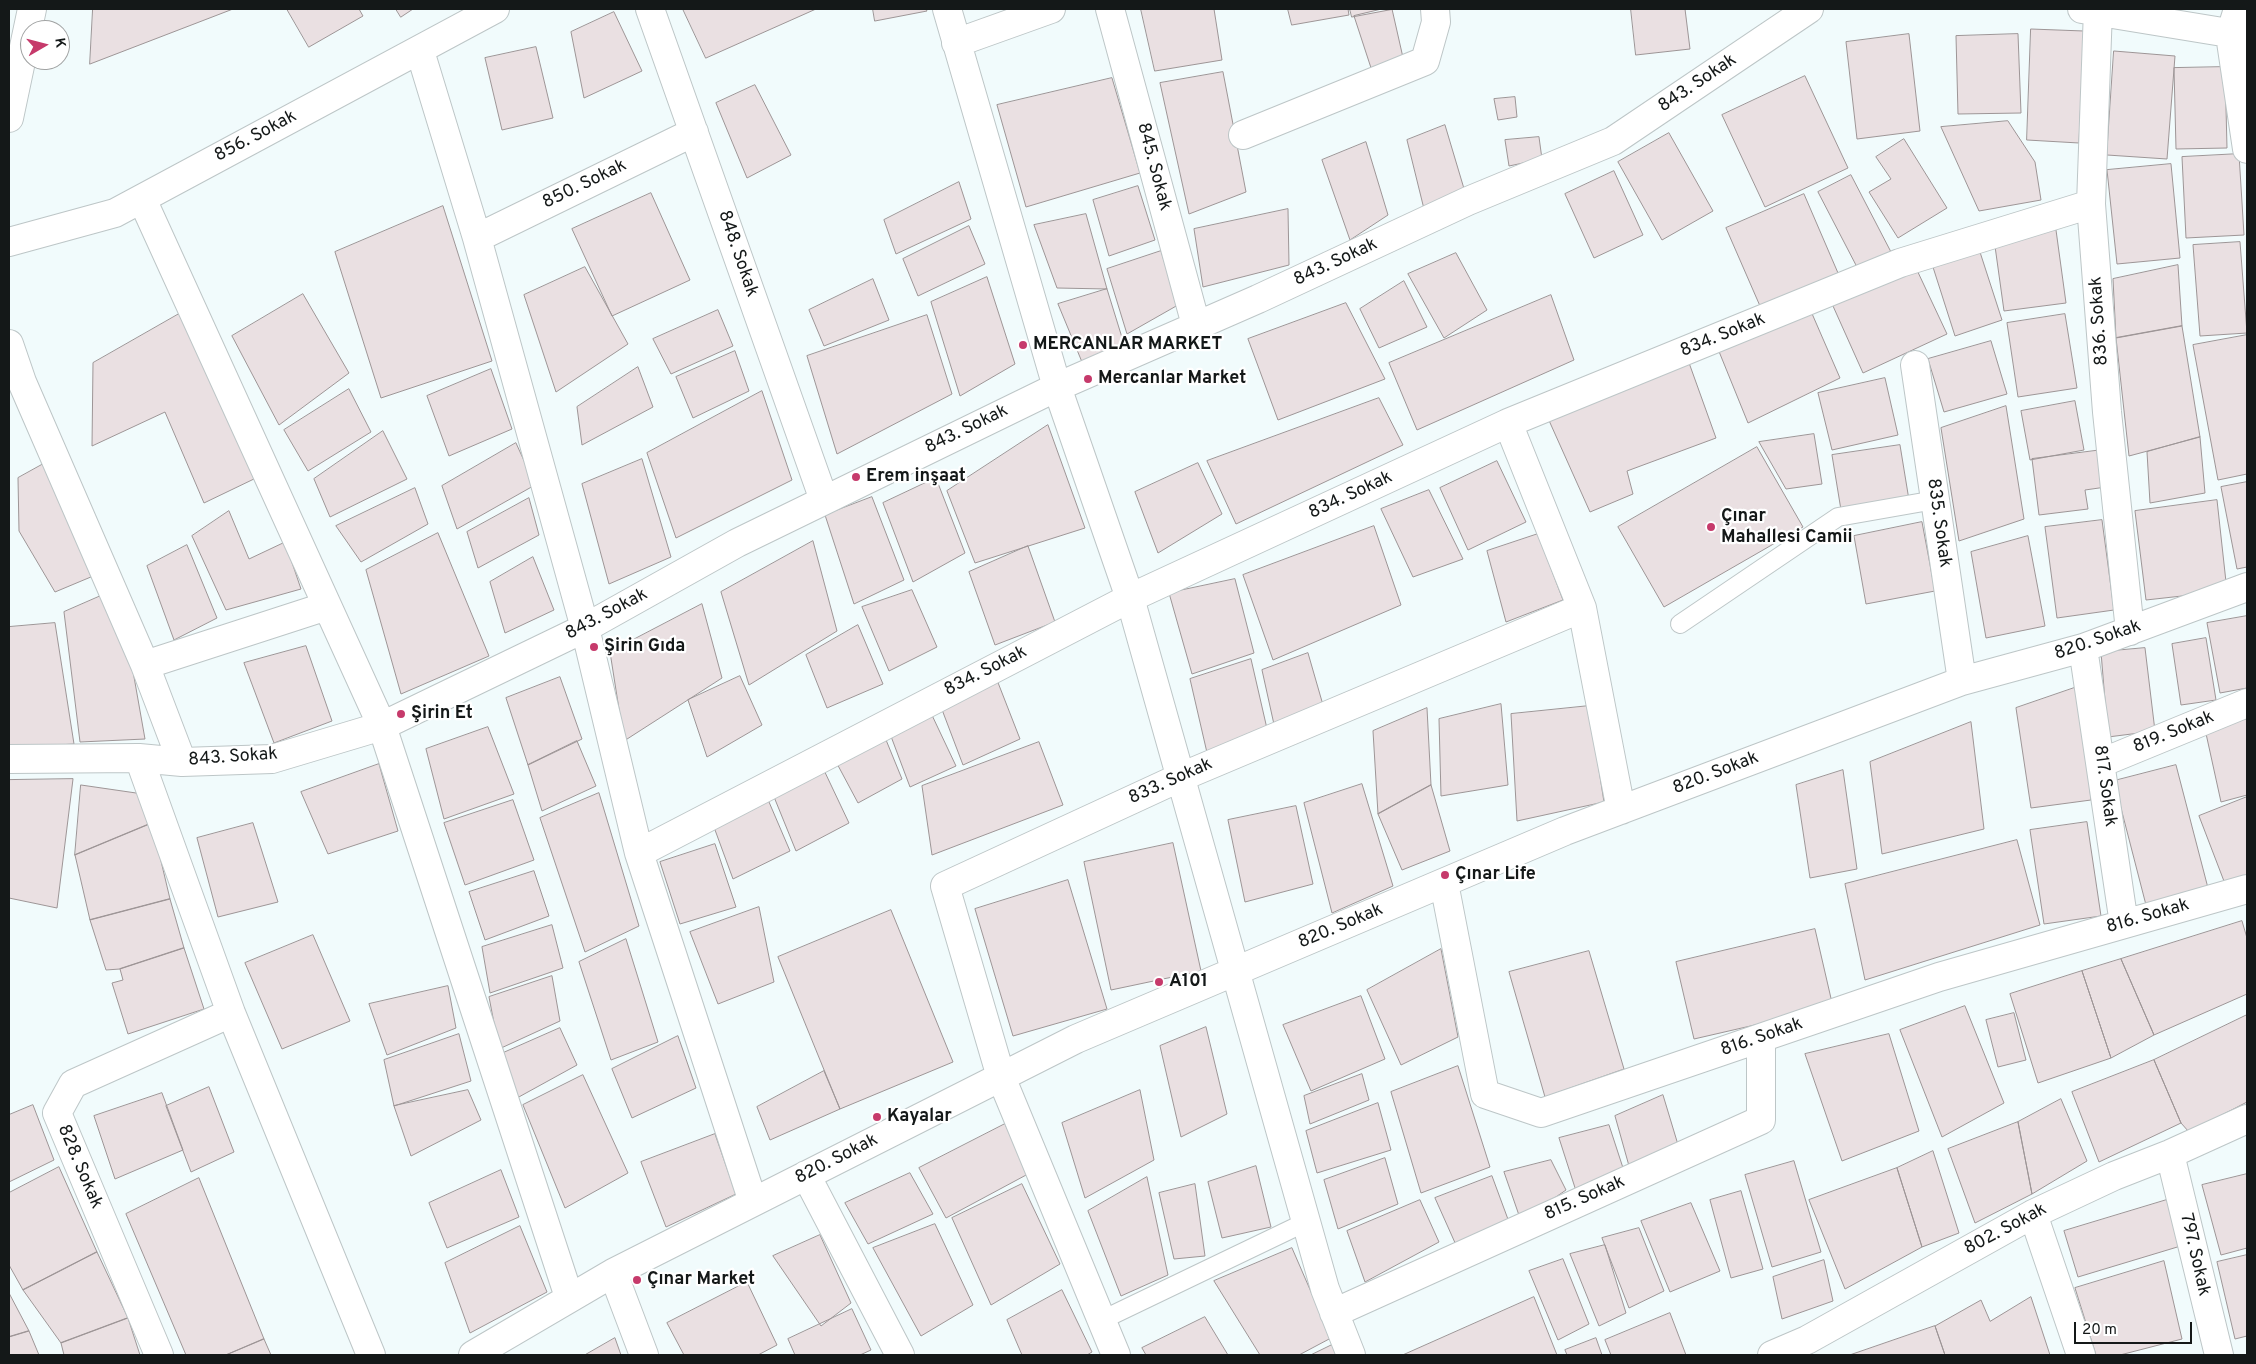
<!DOCTYPE html>
<meta charset="utf-8">
<style>
body{margin:0}
#map{position:relative;width:2256px;height:1364px;overflow:hidden;background:#f1fbfc;font-family:Overpass,sans-serif}
canvas{display:block}
.frame{position:absolute;inset:0;border:10px solid #141818;pointer-events:none}
.north{position:absolute;left:20px;top:20px;width:50px;height:50px;box-sizing:border-box;background:#fff;border:1px solid #a1a3a3;border-radius:50%;rotate:82deg;font-size:14px;font-weight:700;line-height:20px;text-align:center;color:#141818}
.north::after{content:'';display:block;margin:auto;width:18px;height:22px;background:#c63a6b;clip-path:polygon(50% 0,100% 100%,50% 72%,0 100%)}
.scale{position:absolute;left:2074px;top:1322px;width:118px;height:22px;box-sizing:border-box;border:2px solid #141818;border-top:0;padding-left:6px;font-size:15px;line-height:18px;white-space:nowrap;color:#141818;-webkit-text-stroke:4px #fff;paint-order:stroke}
</style>
<div id="map">
<canvas width="2256" height="1364"></canvas>
<div class="frame"></div>
<div class="north">K</div>
<div class="scale">20 m</div>
</div>
<script>
const context = document.querySelector('canvas').getContext('2d');
context.lineJoin = 'round';
function fill(path, color) {
  context.fillStyle = color;
  context.fill(path, 'evenodd');
}
function trace(path, color, width, dash) {
  context.strokeStyle = color;
  context.lineWidth = width;
  context.lineCap = dash ? 'butt' : 'round';
  context.setLineDash(dash || []);
  context.stroke(path);
}
function write(font, color, halo, rows, align = 'center') {
  context.font = font + ' Overpass,sans-serif';
  context.lineWidth = 4.5;
  context.setLineDash([]);
  context.textBaseline = 'middle';
  context.strokeStyle = halo;
  context.fillStyle = color;
  for (const [text, x, y, turn = 0] of rows) {
    context.save();
    context.translate(x, y);
    context.rotate((+turn || 0) * Math.PI / 180);
    context.textAlign = isNaN(turn) ? turn : align;
    if (halo) context.strokeText(text, 0, 0);
    context.fillText(text, 0, 0);
    context.restore();
  }
}
const building = new Path2D(`
 M93,9H233L90,64Z
 M287,9H359L363,16L309,47Z
 M396,9H413L401,17Z
 M683,9H816L706,58Z
 M873,9H926L927,11L875,21Z
 M1141,9H1214L1222,60L1155,71Z
 M1288,9H1348L1349,15L1292,25Z
 M1350,9H1394L1352,17Z
 M1382,9H1392L1404,62L1373,74L1354,16Z
 M1631,9H1685L1690,49L1636,55Z
 M614,12L642,71L584,98L571,32Z
 M2031,29L2084,31L2079,143L2027,140Z
 M1909,34L1920,131L1857,139L1846,42Z
 M2018,34L2021,113L1958,114L1956,36Z
 M536,47L553,118L502,130L485,58Z
 M2114,51L2175,56L2167,159L2107,155Z
 M2225,67L2227,148L2176,149L2174,68Z
 M1223,72L1246,192L1189,214L1160,83Z
 M1805,76L1848,168L1765,207L1722,115Z
 M1112,78L1140,173L1026,207L997,105Z
 M755,85L791,155L747,178L716,103Z
 M1515,97L1517,117L1498,120L1494,99Z
 M2008,121L2035,162L2041,200L1979,211L1941,127Z
 M1445,125L1465,192L1424,209L1407,140Z
 M1669,133L1713,211L1662,240L1618,162Z
 M1539,137L1542,159L1509,166L1505,140Z
 M1904,139L1947,208L1898,238L1869,192L1891,179L1876,157Z
 M1366,142L1388,215L1350,240L1322,160Z
 M2239,154L2244,235L2186,238L2182,157Z
 M2171,164L2180,258L2117,264L2107,170Z
 M1614,171L1643,235L1594,258L1565,194Z
 M1851,175L1891,252L1858,269L1818,192Z
 M959,182L971,219L896,254L884,220Z
 M1138,186L1155,240L1109,256L1093,200Z
 M651,193L690,280L612,316L572,229Z
 M1804,194L1838,273L1760,306L1726,228Z
 M443,206L492,361L381,398L335,252Z
 M1288,209L1289,265L1203,287L1194,229Z
 M1086,214L1107,289L1057,288L1034,225Z
 M969,226L985,264L918,296L903,259Z
 M2056,230L2066,303L2004,311L1994,239Z
 M2240,242L2247,333L2200,336L2193,245Z
 M1979,249L2002,320L1955,336L1932,264Z
 M1161,251L1178,305L1127,334L1107,269Z
 M1456,253L1487,310L1444,338L1408,274Z
 M2178,265L2182,326L2116,338L2113,279Z
 M585,267L628,344L556,392L524,295Z
 M1916,268L1947,334L1863,373L1833,306Z
 M987,277L1015,364L960,396L931,302Z
 M873,279L889,320L824,346L809,310Z
 M1404,281L1427,327L1379,348L1360,309Z
 M1107,289L1124,344L1082,362L1058,304Z
 M303,294L349,373L279,425L232,336Z
 M1551,295L1574,360L1417,430L1389,363Z
 M1346,303L1385,379L1278,420L1248,339Z
 M1810,309L1840,378L1748,423L1718,349Z
 M718,310L733,346L671,374L653,339Z
 M179,314L256,478L204,503L165,412L92,446L93,363Z
 M2065,314L2077,388L2018,397L2007,323Z
 M927,315L952,394L837,454L807,356Z
 M2182,326L2200,437L2129,456L2116,338Z
 M2247,335V474L2218,480L2193,345Z
 M1991,341L2007,394L1944,412L1928,359Z
 M735,351L749,391L693,418L676,377Z
 M1688,360L1716,438L1627,471L1633,494L1590,512L1547,416Z
 M638,367L653,407L582,445L577,407Z
 M491,369L512,429L449,456L427,396Z
 M1885,378L1898,435L1832,450L1818,393Z
 M349,389L371,432L308,471L284,430Z
 M762,391L792,480L676,538L647,453Z
 M1379,398L1403,445L1236,524L1207,461Z
 M2075,401L2084,450L2030,460L2021,411Z
 M2006,406L2024,519L1959,541L1941,428Z
 M1048,425L1085,528L975,563L947,491Z
 M383,431L407,479L330,517L314,479Z
 M1814,434L1822,484L1786,489L1759,442Z
 M2200,437L2205,493L2150,503L2147,452Z
 M516,443L535,485L457,529L442,486Z
 M1900,445L1909,500L1841,510L1832,455Z
 M1757,447L1803,527L1664,607L1618,527Z
 M2102,450L2106,487L2085,490L2088,509L2039,515L2032,459Z
 M642,459L671,557L609,584L582,484Z
 M1497,461L1526,522L1468,550L1440,488Z
 M47,462L98,574L55,592L19,531L18,478Z
 M1198,463L1222,514L1158,553L1135,492Z
 M936,478L965,553L913,582L883,503Z
 M2247,482V567L2237,569L2221,487Z
 M415,488L428,524L361,562L336,526Z
 M1429,490L1463,559L1413,577L1381,509Z
 M872,497L904,580L854,604L825,515Z
 M529,498L539,535L478,568L467,532Z
 M2217,500L2227,591L2146,600L2135,511Z
 M229,511L249,559L285,542L301,589L226,610L192,536Z
 M2102,520L2114,610L2057,618L2045,527Z
 M1922,522L1935,591L1866,604L1854,536Z
 M1374,526L1401,605L1273,660L1243,575Z
 M438,533L489,656L401,694L366,570Z
 M1538,534L1563,600L1506,622L1487,551Z
 M2028,536L2045,626L1986,638L1971,552Z
 M813,541L837,631L749,685L721,592Z
 M187,545L217,618L174,640L147,566Z
 M1028,546L1055,622L995,645L969,572Z
 M533,557L554,610L505,633L490,582Z
 M1235,579L1254,653L1192,674L1169,593Z
 M912,590L937,647L889,671L862,607Z
 M103,595L131,660L145,739L80,742L64,612Z
 M702,604L722,678L624,741L610,652Z
 M2247,616V688L2220,693L2207,623Z
 M55,623L74,744L9,748V627Z
 M858,625L883,684L827,708L806,655Z
 M2206,638L2216,700L2181,705L2172,644Z
 M306,646L332,721L274,743L244,663Z
 M2145,648L2155,731L2108,737L2101,652Z
 M1308,653L1323,705L1275,729L1262,670Z
 M1251,659L1268,733L1208,757L1190,679Z
 M740,676L762,725L707,757L688,700Z
 M560,677L582,739L528,765L506,698Z
 M997,680L1020,739L963,765L941,707Z
 M2080,686L2091,800L2031,808L2016,708Z
 M1501,704L1508,785L1441,796L1439,719Z
 M1589,706L1604,802L1517,821L1511,714Z
 M1427,708L1431,785L1378,814L1373,731Z
 M930,711L956,766L910,787L889,731Z
 M2247,719V795L2221,802L2205,729Z
 M1971,722L1984,829L1882,854L1870,762Z
 M488,727L514,794L444,819L426,749Z
 M884,735L902,779L858,803L834,758Z
 M577,741L596,786L542,811L528,765Z
 M1039,742L1063,805L932,855L922,786Z
 M379,764L398,831L328,854L301,792Z
 M2176,765L2208,888L2146,905L2114,781Z
 M822,766L849,823L796,851L772,792Z
 M1843,770L1857,869L1810,878L1796,785Z
 M73,779L57,908L9,898V780Z
 M1362,784L1393,886L1332,913L1304,803Z
 M81,785L143,794L152,823L75,855Z
 M1431,785L1450,851L1402,870L1378,814Z
 M599,793L639,926L585,952L540,818Z
 M766,795L790,851L733,879L711,819Z
 M2247,797V881L2227,889L2199,816Z
 M513,800L534,860L465,885L444,823Z
 M1296,806L1313,884L1245,902L1228,820Z
 M2087,822L2101,916L2044,924L2030,830Z
 M152,823L170,899L90,920L75,855Z
 M253,823L278,902L218,917L197,838Z
 M2017,840L2040,925L1865,980L1845,884Z
 M1173,843L1201,971L1111,990L1084,862Z
 M715,844L736,907L680,924L660,862Z
 M534,871L549,916L485,940L469,892Z
 M1068,880L1107,1009L1013,1036L975,909Z
 M170,899L184,948L120,969L106,970L90,920Z
 M759,907L774,982L718,1004L690,932Z
 M891,910L953,1062L840,1109L778,957Z
 M2242,921L2247,938V994L2154,1035L2121,959Z
 M552,925L563,968L490,993L482,947Z
 M1815,929L1833,1007L1694,1039L1676,962Z
 M313,935L350,1021L282,1049L245,963Z
 M626,939L658,1042L611,1060L579,962Z
 M184,948L204,1009L128,1034L112,983L123,980L120,969Z
 M1441,949L1458,1037L1401,1065L1367,990Z
 M1589,951L1624,1069L1545,1097L1509,972Z
 M2121,959L2154,1035L2111,1058L2082,971Z
 M2082,971L2111,1058L2038,1083L2010,994Z
 M552,976L560,1021L499,1049L489,997Z
 M448,986L456,1028L387,1055L369,1004Z
 M1361,996L1385,1059L1311,1091L1283,1025Z
 M1965,1006L2004,1103L1942,1137L1900,1030Z
 M2014,1013L2026,1060L1998,1067L1986,1020Z
 M2247,1015V1102L2189,1132L2181,1123L2154,1060Z
 M1206,1027L1227,1114L1181,1137L1160,1046Z
 M560,1028L577,1065L517,1098L501,1054Z
 M459,1034L471,1081L394,1106L384,1060Z
 M1889,1034L1919,1131L1842,1161L1805,1054Z
 M678,1036L696,1088L632,1118L612,1069Z
 M2154,1060L2181,1123L2099,1162L2072,1092Z
 M1458,1066L1490,1167L1421,1193L1391,1092Z
 M824,1071L840,1109L770,1140L757,1107Z
 M1362,1074L1369,1100L1310,1124L1304,1096Z
 M583,1075L628,1173L565,1208L523,1105Z
 M209,1087L234,1152L191,1172L166,1106Z
 M468,1090L481,1120L411,1156L394,1106Z
 M1140,1090L1154,1160L1085,1198L1062,1123Z
 M162,1093L183,1150L115,1179L94,1116Z
 M1663,1095L1679,1148L1631,1173L1615,1116Z
 M2061,1099L2087,1161L2032,1194L2018,1122Z
 M1378,1103L1391,1150L1317,1173L1306,1131Z
 M33,1105L54,1160L9,1182V1115Z
 M2018,1122L2032,1194L1975,1223L1948,1149Z
 M1005,1124L1028,1174L946,1218L919,1168Z
 M1609,1125L1625,1174L1577,1194L1559,1138Z
 M715,1134L736,1194L666,1227L641,1162Z
 M1933,1151L1959,1233L1922,1247L1897,1168Z
 M1385,1158L1398,1204L1338,1229L1324,1180Z
 M1551,1160L1566,1190L1521,1221L1504,1172Z
 M1794,1161L1821,1252L1772,1267L1745,1175Z
 M1256,1166L1271,1227L1222,1238L1208,1182Z
 M59,1167L97,1252L23,1290L9,1265V1193Z
 M1897,1168L1922,1247L1845,1289L1809,1200Z
 M501,1170L519,1217L447,1248L429,1203Z
 M910,1173L933,1214L868,1244L845,1203Z
 M2247,1174V1248L2221,1255L2202,1185Z
 M1492,1176L1509,1222L1456,1245L1435,1198Z
 M1147,1177L1168,1275L1121,1296L1088,1211Z
 M199,1178L264,1339L226,1355H186L126,1214Z
 M1022,1184L1060,1264L991,1305L952,1218Z
 M1195,1184L1205,1256L1174,1259L1159,1193Z
 M1741,1191L1763,1269L1731,1278L1710,1200Z
 M2170,1199L2184,1245L2078,1277L2064,1231Z
 M1420,1200L1439,1242L1365,1282L1347,1231Z
 M1691,1203L1720,1271L1670,1292L1641,1221Z
 M935,1224L973,1305L921,1336L873,1248Z
 M520,1226L547,1292L470,1333L445,1263Z
 M1639,1228L1664,1291L1629,1308L1602,1238Z
 M820,1235L851,1303L821,1326L773,1256Z
 M1605,1245L1626,1313L1599,1326L1570,1254Z
 M1292,1248L1331,1338L1299,1355H1260L1214,1281Z
 M97,1252L128,1318L61,1343L23,1290Z
 M2247,1255V1336L2235,1339L2217,1262Z
 M1563,1259L1589,1324L1558,1340L1529,1271Z
 M1824,1260L1833,1301L1782,1319L1773,1277Z
 M2164,1261L2182,1339L2120,1355H2096L2075,1288Z
 M747,1282L777,1345L758,1355H684L667,1323Z
 M1062,1290L1092,1352L1087,1355H1022L1007,1320Z
 M9,1293L29,1331L9,1337Z
 M1534,1297L1557,1355H1403Z
 M2031,1297L2050,1355H1945L1935,1326L1981,1300L1990,1321Z
 M852,1309L871,1350L860,1355H795L788,1339Z
 M1670,1313L1686,1355H1611L1605,1340Z
 M1205,1317L1228,1355H1146L1142,1348Z
 M128,1318L140,1355H64L61,1343Z
 M1935,1326L1945,1355H1850Z
 M29,1331L39,1355H9V1337Z
 M615,1338L621,1355H585Z
 M1596,1338L1602,1355H1567L1565,1350Z
 M264,1339L271,1355H226Z
 M1334,1344L1338,1355H1311Z`);
const lane = new Path2D(`
 M1680,624L1838,517L1935,500
 M1102,1320L1306,1222`);
const street = new Path2D(`
 M650,9L824,500
 M947,9L1057,387L1130,598L1325,1289L1351,1355
 M1110,9L1196,325
 M2082,9L2247,36
 M2098,9L2091,204L2107,412L2130,631
 M2238,9L2230,35L2247,149
 M956,43L1051,9
 M420,51L477,238L585,628L639,853L753,1202
 M9,118L32,9
 M1243,135L1425,61L1436,22L1435,9
 M142,199L382,726L569,1297
 M477,238L694,132
 M9,242L115,213L495,9
 M9,344L22,382L145,665L182,762
 M1915,365L1962,681
 M1508,423L1582,608L1621,810
 M2083,648L2124,924
 M145,665L327,606
 M139,758L231,1013L371,1355
 M9,759L139,758L182,762L272,759L382,726L585,628L737,543L1057,387L1258,299L1468,201L1613,141L1809,9
 M2101,763L2247,703
 M639,853L1130,598L1508,423L1900,263L2091,204
 M1444,883L1485,1094L1541,1113L1939,977L2247,889
 M2170,1154L2219,1355
 M806,1175L900,1355
 M2033,1214L2081,1355
 M613,1273L644,1355
 M1334,1313L1761,1120V1038
 M159,1355L57,1113L73,1084L231,1013
 M473,1355L613,1273L1076,1039L1565,831L1962,681L2083,648L2247,587
 M1116,1355L1001,1077L945,886L1181,777L1582,608
 M1772,1355L1807,1340L2033,1214L2114,1176L2170,1154L2247,1119`);
const markers = [
 [1023,345,5,"#c63a6b"],
 [1088,379,5,"#c63a6b"],
 [856,477,5,"#c63a6b"],
 [1711,527,5,"#c63a6b"],
 [594,647,5,"#c63a6b"],
 [401,714,5,"#c63a6b"],
 [1445,875,5,"#c63a6b"],
 [1159,982,5,"#c63a6b"],
 [877,1117,5,"#c63a6b"],
 [637,1280,5,"#c63a6b"]
];
const streetNames = [
 ["843. Sokak",1698,84,-34],
 ["856. Sokak",256,137,-28],
 ["845. Sokak",1153,167,75],
 ["850. Sokak",585,185,-26],
 ["848. Sokak",737,254,71],
 ["843. Sokak",1336,263,-25],
 ["836. Sokak",2100,321,-94],
 ["834. Sokak",1723,336,-22],
 ["843. Sokak",967,430,-26],
 ["834. Sokak",1351,496,-25],
 ["835. Sokak",1938,523,82],
 ["843. Sokak",607,615,-28],
 ["820. Sokak",2098,641,-19],
 ["834. Sokak",986,672,-27],
 ["819. Sokak",2174,733,-22],
 ["843. Sokak",233,758,-4],
 ["820. Sokak",1716,774,-21],
 ["833. Sokak",1171,782,-24],
 ["817. Sokak",2104,786,82],
 ["816. Sokak",2148,917,-16],
 ["820. Sokak",1341,927,-23],
 ["816. Sokak",1762,1038,-19],
 ["820. Sokak",837,1160,-27],
 ["828. Sokak",79,1167,67],
 ["815. Sokak",1585,1199,-24],
 ["802. Sokak",2006,1230,-28],
 ["797. Sokak",2194,1255,77]
];
const poiNames = [
 ["MERCANLAR MARKET",1033,345],
 ["Mercanlar Market",1098,379],
 ["Erem inşaat",866,477],
 ["Çınar",1721,517],
 ["Mahallesi Camii",1721,538],
 ["Şirin Gıda",604,647],
 ["Şirin Et",411,714],
 ["Çınar Life",1455,875],
 ["A101",1169,982],
 ["Kayalar",887,1117],
 ["Çınar Market",647,1280]
];
fill(building, '#eae0e2');
trace(building, '#9d9596', 1);
trace(lane, '#bdc6c7', 20);
trace(street, '#bdc6c7', 30);
trace(lane, '#fff', 18);
trace(street, '#fff', 28);
for (const [x, y, r, color] of markers) {
  const dot = new Path2D();
  dot.arc(x, y, r, 0, 2 * Math.PI);
  context.fillStyle = color;
  context.fill(dot);
  trace(dot, '#fff', 2);
}
write('18px', '#141818', '#fff', streetNames);
write('bold 18px', '#141818', '#fff', poiNames, 'left');
</script>
